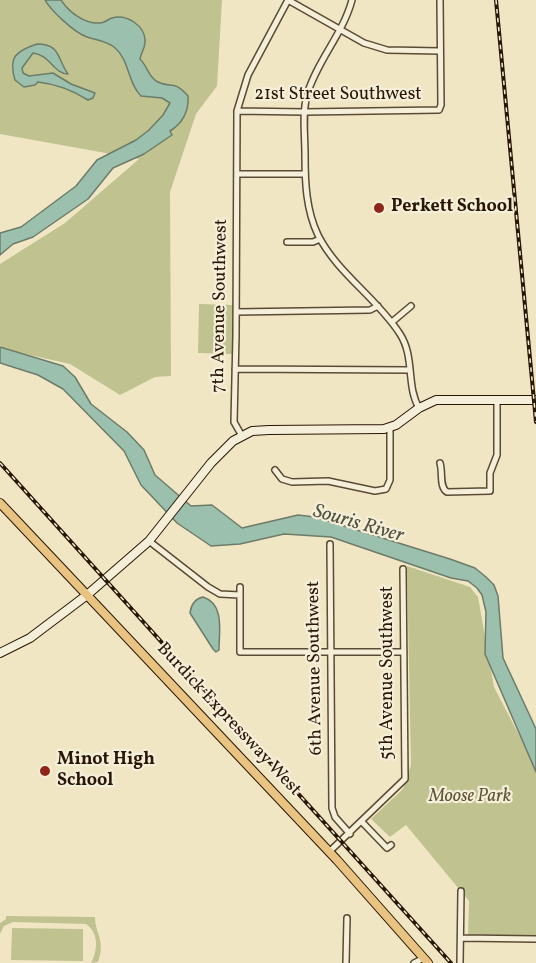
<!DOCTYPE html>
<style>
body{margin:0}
canvas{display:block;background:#f0e6c4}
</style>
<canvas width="536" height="963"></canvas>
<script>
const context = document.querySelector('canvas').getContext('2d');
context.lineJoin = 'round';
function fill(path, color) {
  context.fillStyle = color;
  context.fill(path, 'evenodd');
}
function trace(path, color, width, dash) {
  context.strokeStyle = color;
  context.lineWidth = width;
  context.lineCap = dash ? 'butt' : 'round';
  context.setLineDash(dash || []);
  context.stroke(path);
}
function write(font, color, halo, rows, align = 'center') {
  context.font = font + ' Vollkorn,serif';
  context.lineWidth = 4.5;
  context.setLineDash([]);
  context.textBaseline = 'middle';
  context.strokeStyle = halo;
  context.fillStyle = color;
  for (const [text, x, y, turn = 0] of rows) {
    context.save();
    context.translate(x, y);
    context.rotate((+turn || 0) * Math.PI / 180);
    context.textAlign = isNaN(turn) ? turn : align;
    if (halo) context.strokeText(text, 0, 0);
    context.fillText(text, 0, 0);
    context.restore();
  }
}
const green = new Path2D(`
 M0,0H222L217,86L196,114L170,192L171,376L155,377L120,395L70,364L3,349L0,345V264L65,223L139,159L0,134Z
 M199,304L232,305V354L198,353Z
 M407,566L470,587L478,597L494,687L536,768V935H468L469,901L406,825L390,837L371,819L403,789L411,765Z
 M6,916L95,917C95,934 106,940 98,962L91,963C98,950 99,933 86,924L13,922L4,926L0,934V923L6,919Z
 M12,928L83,929V961L11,960Z`);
const water = new Path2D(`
 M45,0H61C69,12 84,24 100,23C105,23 108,19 112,18C127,14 146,26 145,42C145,48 141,53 140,59C148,67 148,77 158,82C171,89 173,79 188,96C189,111 184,122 170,131L172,135L144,154L113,168L88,199L33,237L13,244L0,255V233L21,227L76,186L97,160L136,140L149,130L163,115L170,103L162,98L141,96C127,82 130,60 114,47C106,41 96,40 87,37C75,33 51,11 45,0Z
 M37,44C61,44 57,59 68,74C54,74 50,55 33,53L22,68L23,73L29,76L53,73L71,84L95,93L93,98L88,100C72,90 57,84 38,82L35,85L24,87L15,80C8,57 16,51 37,44Z
 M0,347L63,366L75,377L91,404L127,432L144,450L155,475L191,506L212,505L242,528L298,515L315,517L450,559L475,568L486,577L494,585L498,596L503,658L536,729V772L485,654L486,612L482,595L477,588L468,581L451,578L331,537L284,534L240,544L211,546L177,523L141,485L124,451L63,389L38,375L0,363Z
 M203,597C225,604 219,632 219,650L216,652L213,649L190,613C191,605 194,599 203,597Z`);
const minor = new Path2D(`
 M288,0L364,43L387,50L440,51
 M352,0C343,34 317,61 307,95C302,114 305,135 305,155C305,182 306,210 318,235C337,273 377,298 400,334C415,357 406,386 419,408
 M237,111L305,112L439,110L441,105L440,0
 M237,174H305
 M287,242H313L320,239
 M236,312L370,310L378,306
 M392,322L411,306
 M235,369L410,370
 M242,436L234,422L236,335L237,111L248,75L288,0
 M440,463C443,473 439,487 447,492L490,491V473L497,455V400
 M275,470L282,479L292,482L328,481L375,491L386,489L390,480V427
 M149,541L208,587L220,594L240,595
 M330,544L332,808L335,817L350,834
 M240,587V652H404
 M362,822L387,848L391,845
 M329,852L405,779L403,569
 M461,938L536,939
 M346,963L347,918
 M414,963L424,958
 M460,963L461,891`);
const secondary = new Path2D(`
 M0,653L30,638L87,595L149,541L211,463L233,441L252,431L269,430L384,429L396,425L419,408L436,400H536`);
const primary = new Path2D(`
 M0,503L337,860L428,963`);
const rail = new Path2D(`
 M496,0L536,422
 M0,463L451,963`);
const markers = [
 [379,208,6,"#8f2418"],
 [45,771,6,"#8f2418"]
];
const streetNames = [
 ["21st Street Southwest",338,96],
 ["7th Avenue Southwest",221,306,-89],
 ["6th Avenue Southwest",316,668,-91],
 ["5th Avenue Southwest",389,673,-90],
 ["Burdick Expressway West",228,720,47]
];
const poiNames = [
 ["Perkett School",391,208],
 ["Minot High",57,761],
 ["School",57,782]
];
const parkNames = [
 ["Moose Park",470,798]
];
const waterNames = [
 ["Souris River",358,525,16]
];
fill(green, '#c0c390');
fill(water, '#9bc0ad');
trace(water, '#6d7c69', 1.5);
trace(minor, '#5b4a34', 8);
trace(secondary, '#291604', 10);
trace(primary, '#291604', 10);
trace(minor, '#f5efd9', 5);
trace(secondary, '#f5efd9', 8);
trace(primary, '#e8c382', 8);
trace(rail, '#291604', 4);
trace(rail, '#f5efd9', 1.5, [4.5]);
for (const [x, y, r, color] of markers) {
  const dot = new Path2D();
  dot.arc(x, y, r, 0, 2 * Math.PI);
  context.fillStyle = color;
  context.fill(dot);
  trace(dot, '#f5efd9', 2);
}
write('18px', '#291604', '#f5efd9', streetNames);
write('bold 18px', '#291604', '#f5efd9', poiNames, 'left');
write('italic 18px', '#5e5335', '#f5efd9', parkNames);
write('italic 20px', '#51523f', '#f5efd9', waterNames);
</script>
